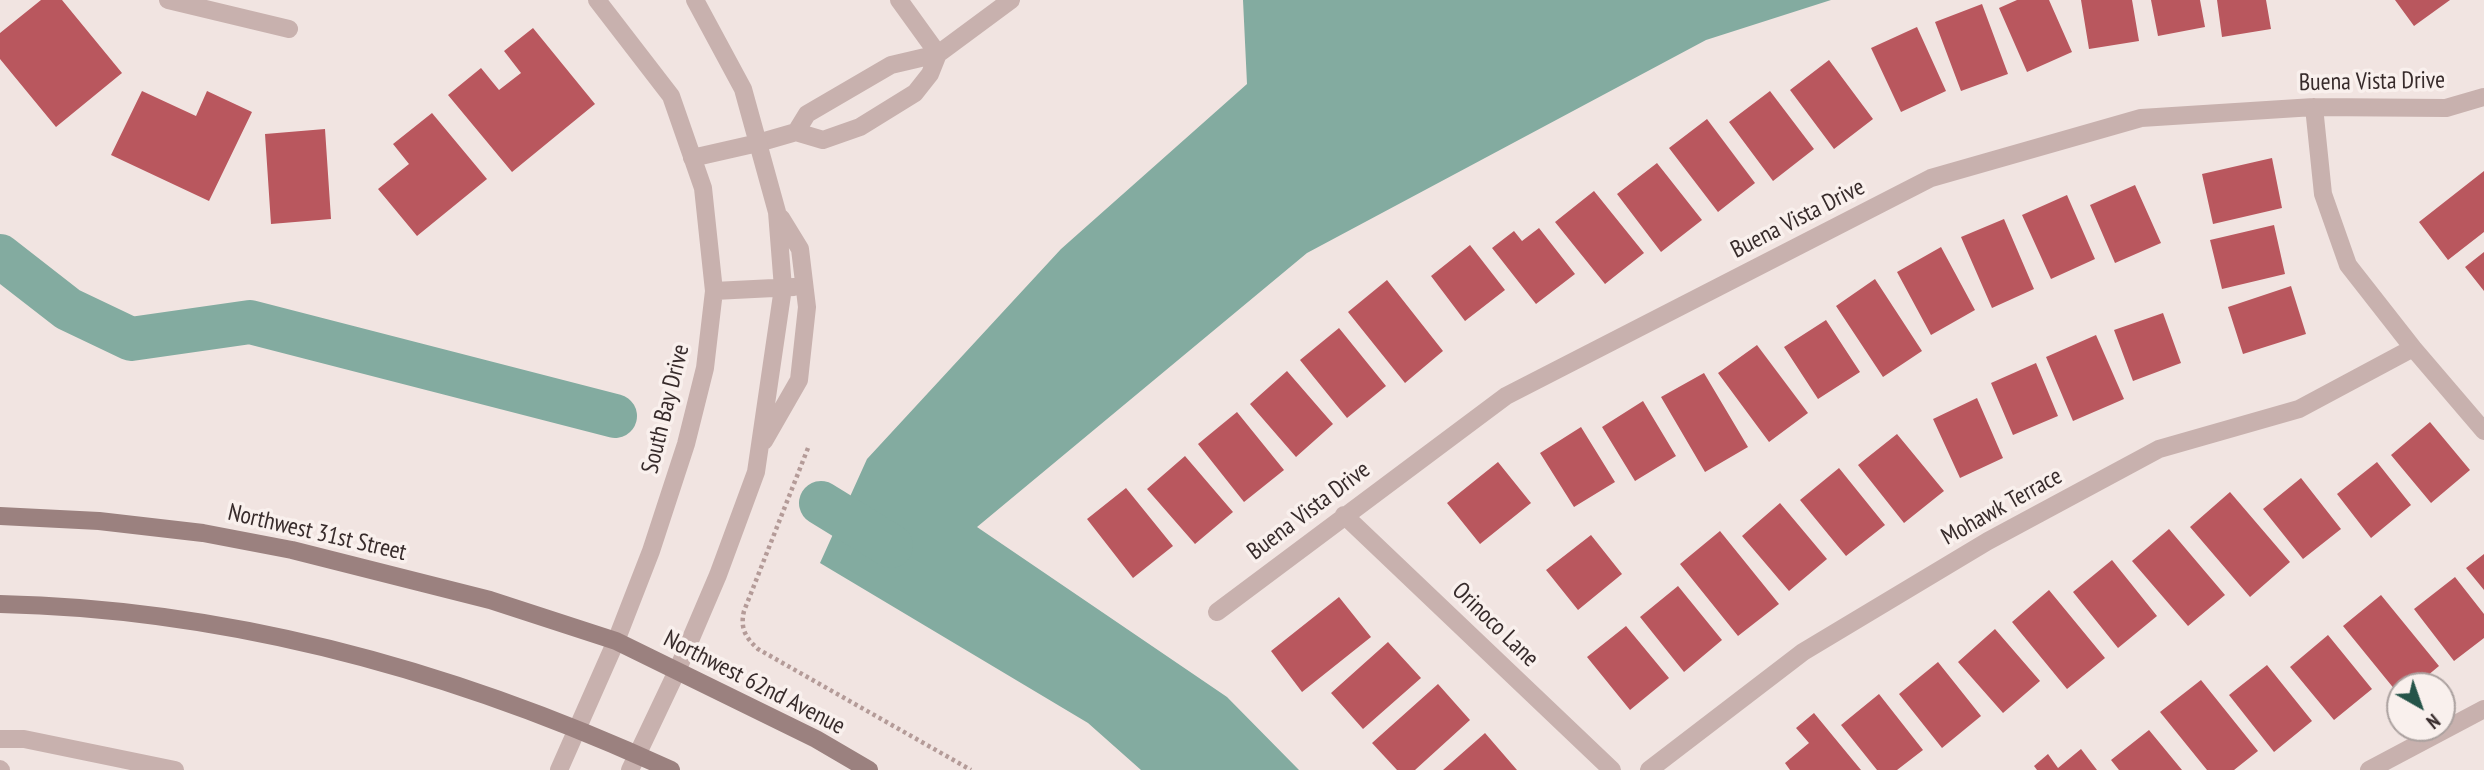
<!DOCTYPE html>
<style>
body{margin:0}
#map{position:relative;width:2484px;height:770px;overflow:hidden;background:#f1e4e1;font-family:"PT Sans Narrow",sans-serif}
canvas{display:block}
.north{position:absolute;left:2386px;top:672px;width:70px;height:70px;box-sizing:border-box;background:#f9f0ed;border:2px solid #aba19f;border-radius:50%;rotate:140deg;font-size:19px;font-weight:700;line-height:28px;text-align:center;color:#372b2b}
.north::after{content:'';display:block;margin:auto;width:24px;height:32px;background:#255449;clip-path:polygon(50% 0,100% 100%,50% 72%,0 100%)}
</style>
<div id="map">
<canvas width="2484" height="770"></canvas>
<div class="north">N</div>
</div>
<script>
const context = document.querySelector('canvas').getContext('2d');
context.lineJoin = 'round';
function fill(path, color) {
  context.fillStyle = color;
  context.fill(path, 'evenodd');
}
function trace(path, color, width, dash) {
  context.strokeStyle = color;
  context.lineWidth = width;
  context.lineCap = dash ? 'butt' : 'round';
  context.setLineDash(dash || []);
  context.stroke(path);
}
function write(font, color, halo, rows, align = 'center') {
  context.font = font + ' "PT Sans Narrow",sans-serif';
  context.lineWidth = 7;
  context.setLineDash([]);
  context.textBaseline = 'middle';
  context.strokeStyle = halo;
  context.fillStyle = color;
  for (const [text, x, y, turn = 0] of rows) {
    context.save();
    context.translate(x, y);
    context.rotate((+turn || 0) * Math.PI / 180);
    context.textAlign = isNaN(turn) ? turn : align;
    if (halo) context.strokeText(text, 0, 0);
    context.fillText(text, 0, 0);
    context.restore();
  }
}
const water = new Path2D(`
 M1243,0H1831L1706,40L1307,253L977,527L1227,697L1299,770H1141L1088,723L820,563L867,459L1061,249L1247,84Z`);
const canal = new Path2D(`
 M0,256L68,309L131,339L250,322L615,416
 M821,503L891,546`);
const building = new Path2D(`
 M41,0H62L122,73L56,127L0,59V33Z
 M2017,0H2049L2072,52L2027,72L1999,8Z
 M2081,0H2132L2139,41L2089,49Z
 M2151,0H2200L2205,27L2158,36Z
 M2217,0H2266L2271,29L2222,37Z
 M2395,0H2450L2414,26Z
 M1982,4L2008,74L1961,91L1935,22Z
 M1917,27L1946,91L1901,112L1871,48Z
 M533,28L595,104L512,172L448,95L481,68L499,90L521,73L504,51Z
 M1829,60L1873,119L1834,149L1790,90Z
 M142,91L196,116L207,91L252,112L209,201L111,155Z
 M1770,91L1814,149L1773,181L1729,122Z
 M432,113L487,179L417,236L378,189L409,164L393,144Z
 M1707,119L1755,183L1718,212L1669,148Z
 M325,129L331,219L271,224L265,134Z
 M2272,158L2282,208L2213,224L2202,174Z
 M1657,163L1702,220L1661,252L1617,194Z
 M2484,171V232L2448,260L2419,222Z
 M2135,185L2161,243L2115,263L2090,205Z
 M1594,191L1644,253L1605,284L1555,222Z
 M2067,195L2095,259L2051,279L2022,215Z
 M2004,219L2034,289L1992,308L1961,237Z
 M2274,225L2285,274L2222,289L2210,240Z
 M1539,228L1575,274L1536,304L1492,248L1514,231L1522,241Z
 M1470,245L1505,290L1465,321L1431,276Z
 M1941,247L1975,310L1931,335L1897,272Z
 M2484,252V291L2465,267Z
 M1875,279L1922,351L1883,377L1836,306Z
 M1387,280L1443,351L1405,383L1348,312Z
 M2291,286L2306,334L2243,354L2228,307Z
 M2163,313L2181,363L2133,381L2114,330Z
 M1826,320L1860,372L1818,399L1784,347Z
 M1339,328L1386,386L1347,418L1300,360Z
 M2096,335L2124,399L2073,421L2046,357Z
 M1757,345L1808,413L1769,442L1718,373Z
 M2036,363L2058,416L2013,435L1991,383Z
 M1287,371L1333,424L1296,457L1250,404Z
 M1704,373L1748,447L1705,472L1661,397Z
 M1977,398L2003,458L1960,478L1933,419Z
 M1643,401L1676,456L1635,481L1602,427Z
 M1237,412L1284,470L1244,502L1198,444Z
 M2430,422L2470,470L2431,503L2391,455Z
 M1581,427L1615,482L1574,507L1540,453Z
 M1897,434L1944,491L1904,523L1858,465Z
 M1185,456L1233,512L1195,544L1147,489Z
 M1498,462L1531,503L1480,544L1447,503Z
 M2377,462L2411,505L2371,538L2337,494Z
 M1839,468L1885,525L1846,556L1800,500Z
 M2301,478L2341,529L2303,559L2263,509Z
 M1126,488L1173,546L1133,578L1087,519Z
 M2230,492L2290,562L2250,597L2190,527Z
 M1780,503L1827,559L1789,591L1742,536Z
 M2169,529L2225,595L2188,626L2132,561Z
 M1720,531L1779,604L1738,636L1680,564Z
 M1591,535L1622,574L1578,610L1546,570Z
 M2484,554V590L2466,568Z
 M2112,560L2157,616L2118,648L2073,592Z
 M2455,577L2484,614V638L2454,661L2414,609Z
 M1678,586L1722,640L1684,672L1640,617Z
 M2049,590L2105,658L2067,689L2012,622Z
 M2381,595L2439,666L2415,686H2400V696L2343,626Z
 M1339,597L1371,637L1302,692L1271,651Z
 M1626,626L1669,678L1630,710L1587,657Z
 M1995,629L2040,681L2003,713L1958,662Z
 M2328,635L2372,689L2334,720L2290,667Z
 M1388,642L1421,678L1363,729L1331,693Z
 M1938,662L1981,716L1942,748L1899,694Z
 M2267,665L2312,721L2274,752L2229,695Z
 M2201,680L2258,751L2234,770H2207L2160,712Z
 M1438,684L1470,720L1415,770H1397L1372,743Z
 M1879,694L1923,750L1897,770H1877L1841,725Z
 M1814,713L1861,770H1790L1785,763L1809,743L1796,728Z
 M2149,730L2182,770H2119L2111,760Z
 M1485,733L1517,770H1443Z
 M2081,749L2097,770H2037L2034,766L2048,754L2058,768Z`);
const path = new Path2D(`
 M808,448L744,611C740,628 745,637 758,649L971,770`);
const lane = new Path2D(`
 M899,0L938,54
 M796,132L807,114L891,65L938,54L1011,0
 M758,143L796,132L823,140L860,127L915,93L930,74L938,54
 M0,739H24L175,770
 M0,769L1,770
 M559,770L616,641
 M630,770L677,671`);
const street = new Path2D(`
 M168,0L289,29
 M597,0L671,96L703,188L714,291L705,368L686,444L651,551L616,641
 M2314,107L2323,194L2348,265L2413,348L2484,431
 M692,158L758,143
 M714,291L794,287
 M764,441L799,380L807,307L800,249L781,218
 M1344,515L1612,770
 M1217,612L1506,396L1931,178L2141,118L2314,107L2446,108L2484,97
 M677,671L718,575L756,472L783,288L777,212L743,89L695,0
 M1649,770L1803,652L1988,541L2159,449L2299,409L2413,348
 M2369,770L2484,709`);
const secondary = new Path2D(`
 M0,516L99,521L203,533L292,550L490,600L616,641L816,739L869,770
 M0,604C233,609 460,673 671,770`);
const streetNames = [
 ["Buena Vista Drive",2372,82,-1],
 ["Buena Vista Drive",1798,219,-27],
 ["South Bay Drive",666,409,-76],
 ["Mohawk Terrace",2002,507,-29],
 ["Buena Vista Drive",1309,511,-37],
 ["Northwest 31st Street",317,533,13],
 ["Orinoco Lane",1495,625,44],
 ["Northwest 62nd Avenue",754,683,27]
];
fill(water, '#83aba0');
trace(canal, '#83aba0', 44);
fill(building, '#b9575e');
trace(path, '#b49b98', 4.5, [3.5, 3.5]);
trace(lane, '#c8b1ae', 18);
trace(street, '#c8b1ae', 18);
trace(secondary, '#9b817f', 18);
write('24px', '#372b2b', '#f9f0ed', streetNames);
</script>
